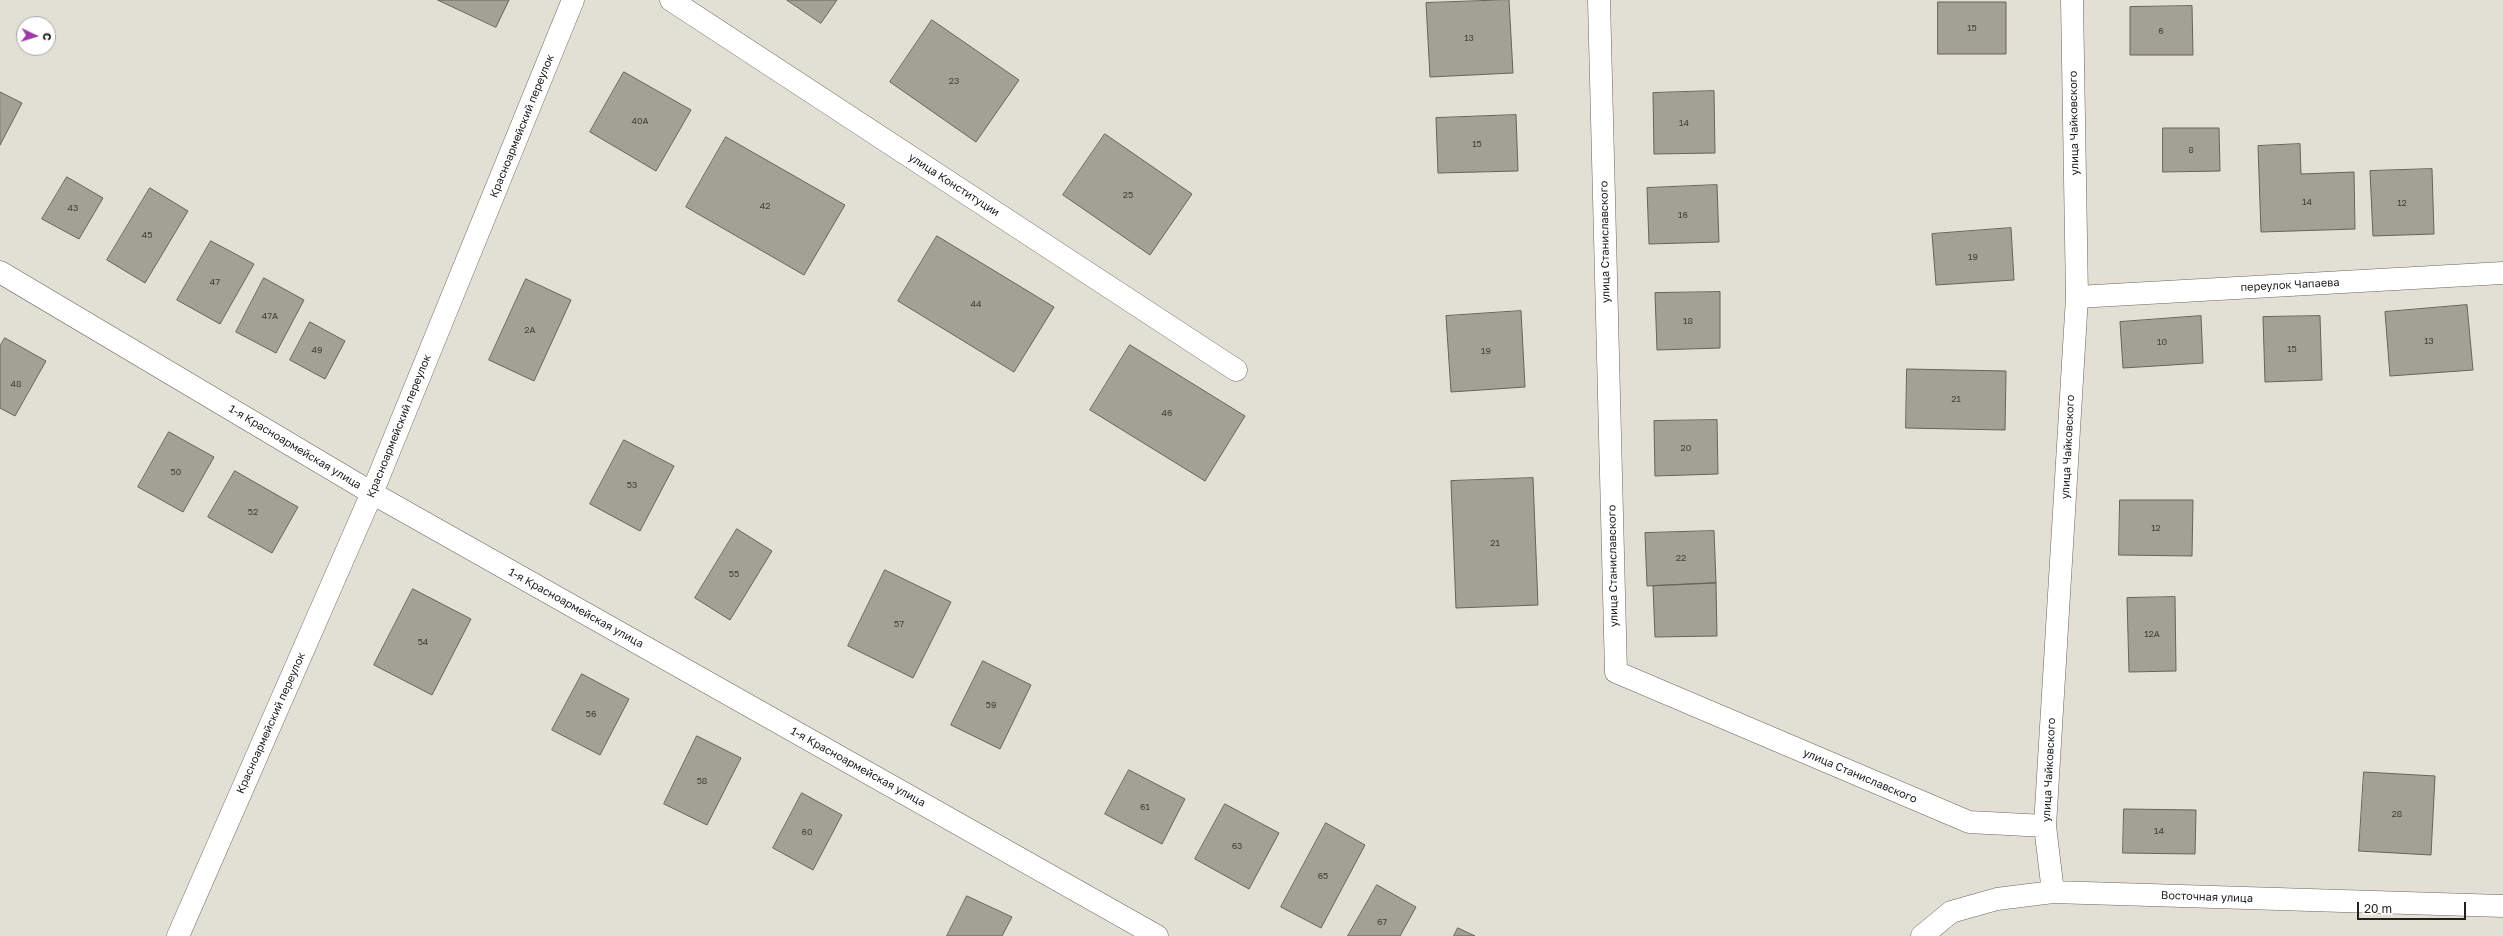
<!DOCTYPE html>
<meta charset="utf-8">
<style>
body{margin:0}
#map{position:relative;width:2503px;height:936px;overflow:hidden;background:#e2dfd4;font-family:"Golos Text",sans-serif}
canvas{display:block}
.north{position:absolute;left:16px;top:16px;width:40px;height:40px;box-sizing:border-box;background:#fff;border:1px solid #a7a6a5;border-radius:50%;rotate:94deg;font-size:11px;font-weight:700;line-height:16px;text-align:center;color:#23211e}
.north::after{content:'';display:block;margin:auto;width:14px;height:18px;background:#9d3ba3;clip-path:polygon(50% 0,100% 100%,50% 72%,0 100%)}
.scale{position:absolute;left:2357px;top:902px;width:109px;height:18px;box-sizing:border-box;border:2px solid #23211e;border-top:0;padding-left:5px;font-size:12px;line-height:14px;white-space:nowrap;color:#23211e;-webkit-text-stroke:3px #fff;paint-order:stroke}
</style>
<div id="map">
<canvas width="2503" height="936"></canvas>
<div class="north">С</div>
<div class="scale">20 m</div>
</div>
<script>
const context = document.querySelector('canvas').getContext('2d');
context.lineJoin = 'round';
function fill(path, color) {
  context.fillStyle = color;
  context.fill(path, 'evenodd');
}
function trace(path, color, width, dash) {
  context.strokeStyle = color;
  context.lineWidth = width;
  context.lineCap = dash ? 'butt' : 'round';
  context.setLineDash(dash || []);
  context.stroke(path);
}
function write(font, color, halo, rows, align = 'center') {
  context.font = font + ' "Golos Text",sans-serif';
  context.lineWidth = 3;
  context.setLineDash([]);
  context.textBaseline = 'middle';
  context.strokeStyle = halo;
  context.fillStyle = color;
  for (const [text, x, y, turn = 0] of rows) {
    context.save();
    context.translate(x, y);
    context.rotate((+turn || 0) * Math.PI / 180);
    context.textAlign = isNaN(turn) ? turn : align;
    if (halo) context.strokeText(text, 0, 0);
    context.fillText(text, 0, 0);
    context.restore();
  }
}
const building = new Path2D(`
 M438,0H509L496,27Z
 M787,0H837L821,23Z
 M1509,0L1513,73L1430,77L1426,3Z
 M1938,2H2006V54H1938Z
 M2192,6L2193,55H2130V7Z
 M932,20L1019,80L976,142L890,82Z
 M624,72L691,110L656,171L590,132Z
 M1714,91L1715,153L1654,154L1653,93Z
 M0,92L22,103L0,145Z
 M1516,115L1518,171L1438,173L1436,118Z
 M2163,128H2219L2220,171L2163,172Z
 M1105,134L1192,194L1150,255L1063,195Z
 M726,137L845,205L804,275L686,207Z
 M2300,144L2301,174L2354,172L2355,229L2261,232L2258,146Z
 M2432,169L2434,234L2373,236L2370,171Z
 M67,177L103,198L79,239L42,219Z
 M1717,185L1719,242L1649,244L1647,188Z
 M150,188L188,211L145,283L107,260Z
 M2011,228L2014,280L1936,285L1932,234Z
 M937,236L1054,307L1014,372L898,301Z
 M211,241L254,264L220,324L177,300Z
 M264,278L304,300L276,353L236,332Z
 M526,279L571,300L534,381L489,360Z
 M1720,292V348L1657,350L1655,293Z
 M2467,305L2473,370L2390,376L2385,312Z
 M1521,311L1525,387L1451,392L1446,316Z
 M2201,316L2203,363L2123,368L2120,322Z
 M2320,316L2322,380L2265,382L2263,317Z
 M310,322L345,341L325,379L290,360Z
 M5,338L46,361L15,416L0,408V346Z
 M1130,345L1245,416L1205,481L1090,410Z
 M1907,369L2006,371L2005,430L1906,428Z
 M1717,420L1718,474L1655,476L1654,421Z
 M169,432L214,457L183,512L138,487Z
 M624,440L674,466L640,531L590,504Z
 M235,471L298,507L272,553L208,517Z
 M1533,478L1538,605L1456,608L1451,481Z
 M2120,500H2193L2192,556L2119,555Z
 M737,529L772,551L730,620L695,598Z
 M1714,531L1716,583L1647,586L1645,533Z
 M885,570L951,602L913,678L848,646Z
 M1716,583L1717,636L1655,637L1653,586Z
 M413,589L471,619L432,695L374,665Z
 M2175,597L2176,671L2129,672L2127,598Z
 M983,661L1031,685L1000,749L951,725Z
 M582,674L629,699L600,755L552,730Z
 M697,736L741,758L707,825L664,804Z
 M1129,770L1185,799L1162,844L1105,814Z
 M2364,772L2435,776L2431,855L2359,851Z
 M802,793L842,815L813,870L773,848Z
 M1225,804L1279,833L1249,889L1195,859Z
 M2124,809L2196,810L2195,854L2123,853Z
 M1326,823L1365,845L1321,928L1281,907Z
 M1377,885L1416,907L1400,936H1348Z
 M967,896L1012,917L1002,936H947Z
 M1458,928L1475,936H1454Z`);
const minor = new Path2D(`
 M671,0L1236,370
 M1599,0L1616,672L1969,822L2045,826
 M0,272L372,493L1157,936
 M2077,297L2503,273
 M2053,892L2045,826L2077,297L2072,0
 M178,936L372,493L573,0
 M1922,936L1951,912L1997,899L2053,892L2503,906`);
const numberNames = [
 ["15",1972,28],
 ["6",2161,31],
 ["13",1469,38],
 ["23",954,81],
 ["40А",640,121],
 ["14",1684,123],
 ["15",1477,144],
 ["8",2191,150],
 ["25",1128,195],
 ["14",2307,202],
 ["12",2402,203],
 ["42",765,206],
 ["43",73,208],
 ["16",1683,215],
 ["45",147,235],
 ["19",1973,257],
 ["47",215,282],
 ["44",976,304],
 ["47А",270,316],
 ["18",1688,321],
 ["2А",530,330],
 ["13",2429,341],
 ["10",2162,342],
 ["15",2292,349],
 ["49",317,350],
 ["19",1486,351],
 ["48",16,384],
 ["21",1956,399],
 ["46",1167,413],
 ["20",1686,448],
 ["50",176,472],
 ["53",632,485],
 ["52",253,512],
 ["12",2156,528],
 ["21",1495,543],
 ["22",1681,558],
 ["55",734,574],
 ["57",899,624],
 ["12А",2152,634],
 ["54",423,642],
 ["59",991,705],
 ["56",591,714],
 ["58",702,781],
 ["61",1145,807],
 ["28",2397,814],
 ["14",2159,831],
 ["60",807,832],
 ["63",1237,846],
 ["65",1323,876],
 ["67",1382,922]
];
const streetNames = [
 ["улица Чайковского",2074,123,-91],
 ["Красноармейский переулок",522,126,-68],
 ["улица Конституции",954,185,33],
 ["улица Станиславского",1605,242,-91],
 ["переулок Чапаева",2290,285,-3],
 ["Красноармейский переулок",399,426,-68],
 ["1-я Красноармейская улица",295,447,31],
 ["улица Чайковского",2068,447,-87],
 ["улица Станиславского",1613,566,-91],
 ["1-я Красноармейская улица",576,608,29],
 ["Красноармейский переулок",271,723,-66],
 ["1-я Красноармейская улица",858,767,29],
 ["улица Чайковского",2049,770,-87],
 ["улица Станиславского",1860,776,23],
 ["Восточная улица",2207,897,2]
];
fill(building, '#a3a096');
trace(building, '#66635a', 1);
trace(minor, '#69665d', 23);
trace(minor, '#fff', 22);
write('9px', '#43413c', null, numberNames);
write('11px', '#23211e', '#fff', streetNames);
</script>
